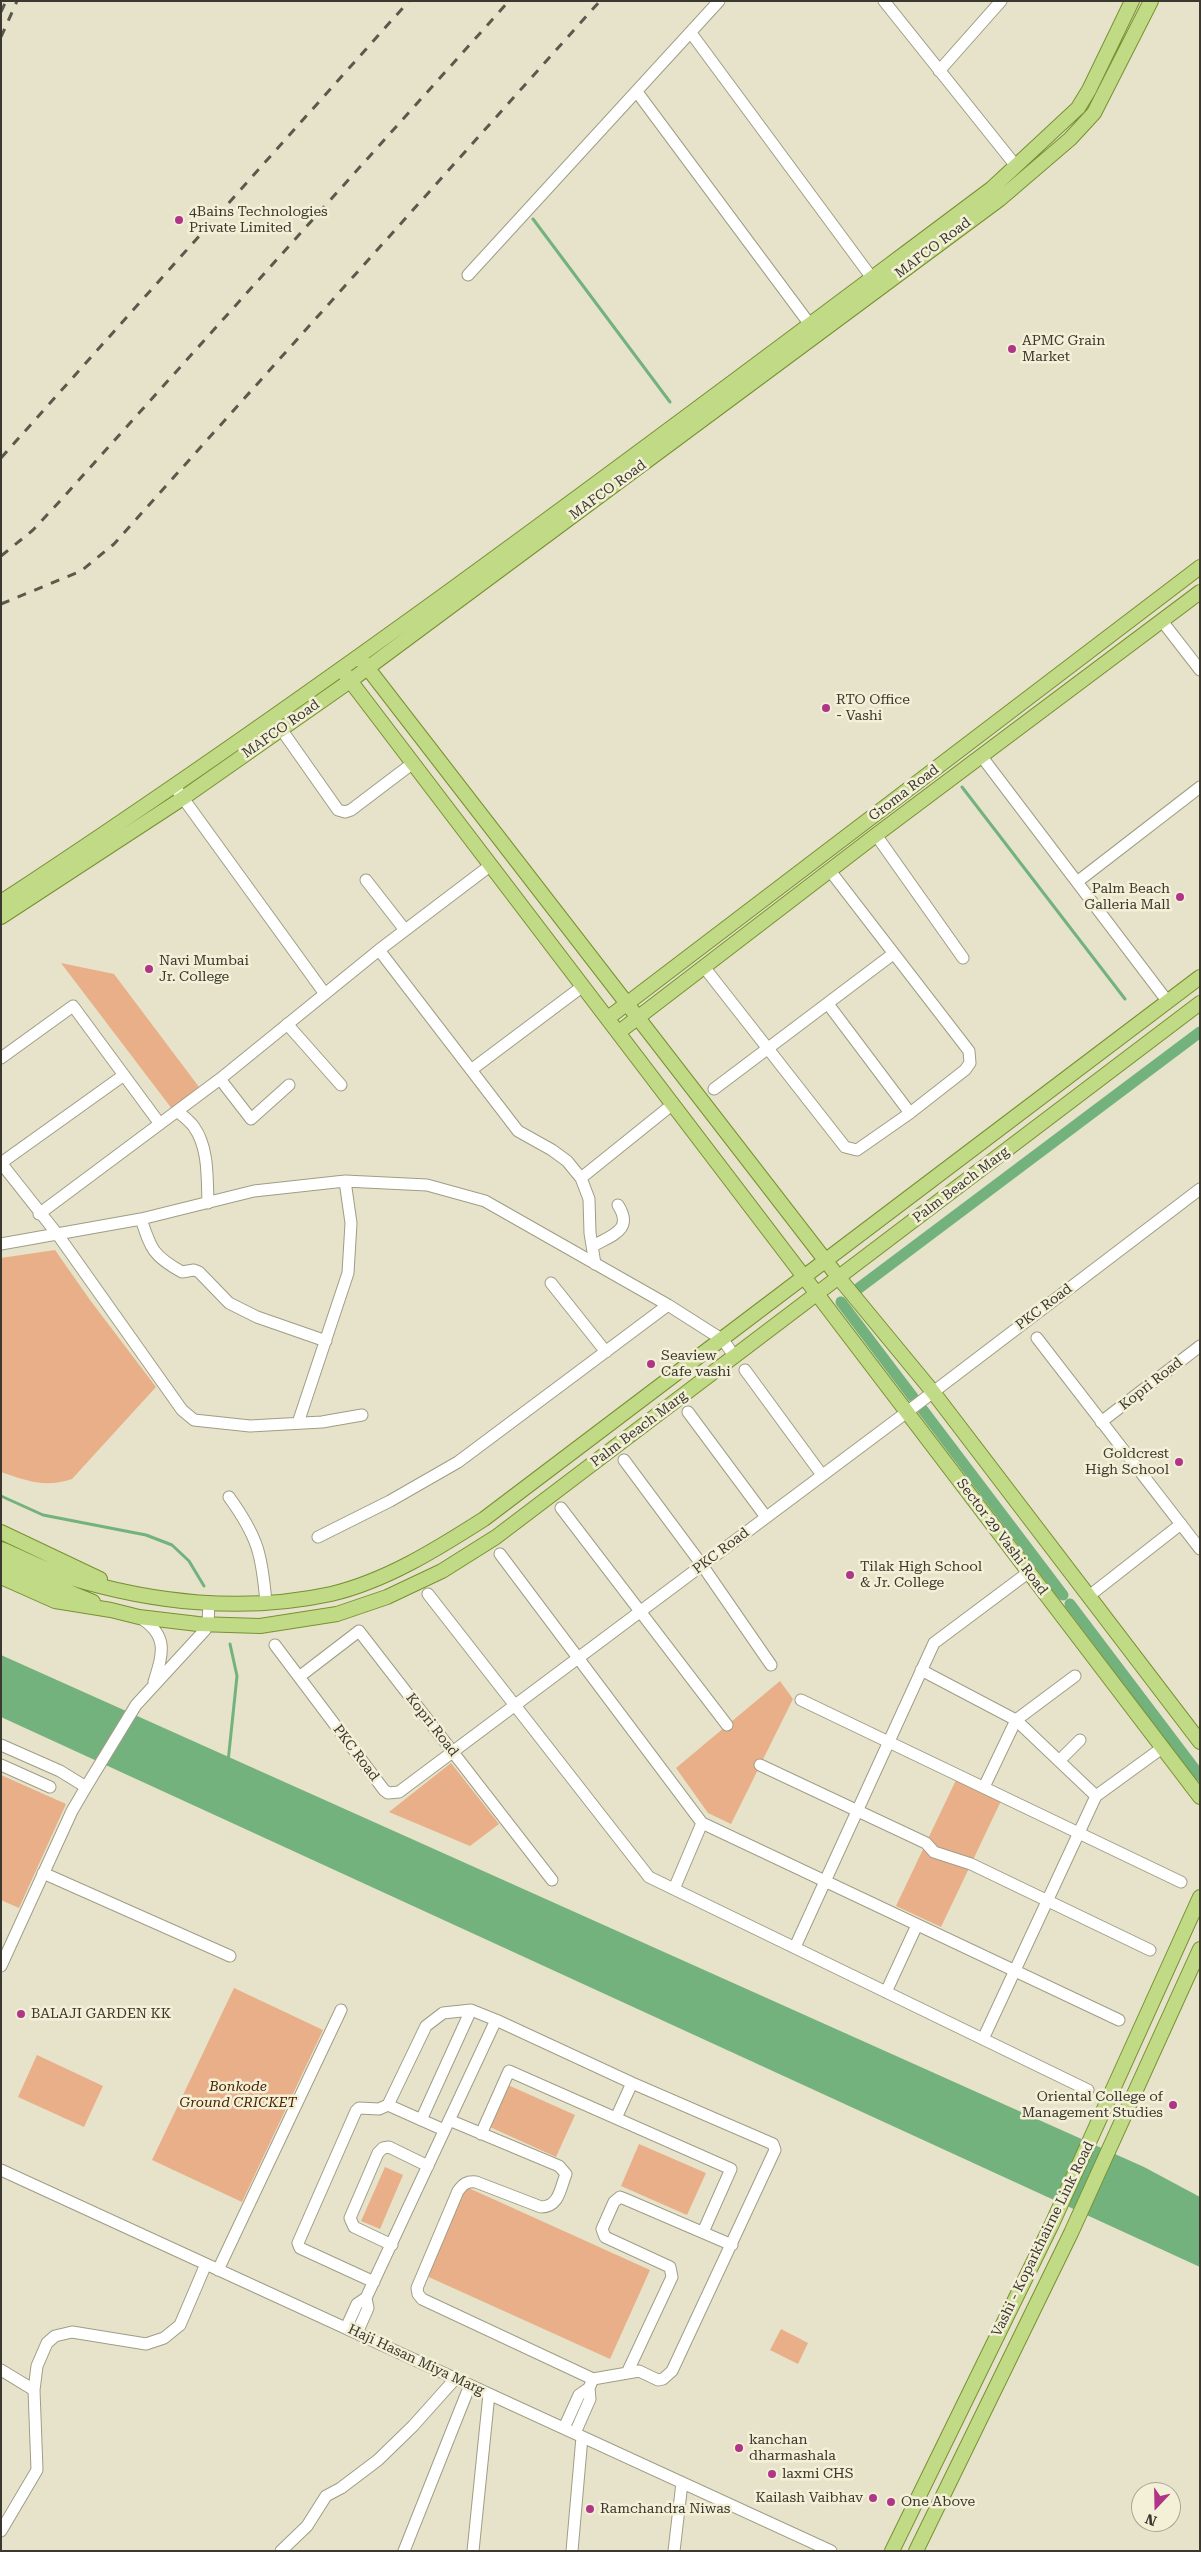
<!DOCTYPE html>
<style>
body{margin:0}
#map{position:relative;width:1201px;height:2552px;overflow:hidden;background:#e6e3ca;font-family:"Roboto Serif",serif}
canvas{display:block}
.frame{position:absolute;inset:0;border:2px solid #3b392f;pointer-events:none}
.north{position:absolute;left:1131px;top:2482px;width:50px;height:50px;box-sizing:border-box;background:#f3f0d7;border:1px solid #a9a794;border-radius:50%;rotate:201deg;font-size:14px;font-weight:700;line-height:20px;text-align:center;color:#3b392f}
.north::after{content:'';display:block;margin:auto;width:18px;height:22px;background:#b13586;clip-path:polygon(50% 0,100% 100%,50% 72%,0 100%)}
</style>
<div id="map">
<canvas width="1201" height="2552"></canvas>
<div class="frame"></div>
<div class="north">N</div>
</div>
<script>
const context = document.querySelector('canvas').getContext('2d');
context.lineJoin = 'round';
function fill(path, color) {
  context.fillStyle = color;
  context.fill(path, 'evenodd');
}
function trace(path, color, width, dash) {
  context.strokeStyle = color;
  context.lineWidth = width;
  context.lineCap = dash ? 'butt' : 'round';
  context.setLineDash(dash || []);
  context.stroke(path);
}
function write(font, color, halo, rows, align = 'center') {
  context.font = font + ' "Roboto Serif",serif';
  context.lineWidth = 5;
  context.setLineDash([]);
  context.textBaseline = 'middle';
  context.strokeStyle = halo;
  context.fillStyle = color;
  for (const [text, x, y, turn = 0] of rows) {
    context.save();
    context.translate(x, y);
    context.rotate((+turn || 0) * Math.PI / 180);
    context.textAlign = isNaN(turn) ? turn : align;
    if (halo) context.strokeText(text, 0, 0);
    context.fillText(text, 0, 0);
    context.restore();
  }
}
const green = new Path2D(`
 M61,963L114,974L199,1087L172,1109Z
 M55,1250L90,1300L156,1387L72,1479C45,1488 27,1481 1,1472V1258Z
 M780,1681L793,1699L731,1824L708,1813L676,1768Z
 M451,1763L499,1824L470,1846L389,1812Z
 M1,1775L66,1804L19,1908L1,1900Z
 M956,1780L1001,1801L941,1927L896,1906Z
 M234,1988L323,2030L242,2202L152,2160Z
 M37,2055L103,2086L84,2127L18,2097Z
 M508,2085L575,2115L556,2157L490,2127Z
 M639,2144L706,2173L687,2215L621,2186Z
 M385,2167L403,2175L380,2229L361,2221Z
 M462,2185L650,2270L610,2359L422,2274Z
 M781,2329L808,2343L798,2364L770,2350Z`);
const water = new Path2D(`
 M1,1655L1144,2167L1200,2197V2267L1,1717Z`);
const stream = new Path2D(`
 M533,219L670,402
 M962,787L1125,999
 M1,1496L43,1515L146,1535L172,1545L189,1561L204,1586
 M228,1762L237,1676L230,1644`);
const canal = new Path2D(`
 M859,1288L1200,1032
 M841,1302L913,1397
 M923,1410L1063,1595
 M1070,1604L1200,1776`);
const minor = new Path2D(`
 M884,1L1016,166
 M691,33L872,278
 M939,71L1001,1
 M637,92L814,330
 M468,275L719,1
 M1162,621L1200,670
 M281,729L338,810L345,812L351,810L413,763
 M982,757L1168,1002
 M175,787L325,994
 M876,835L963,958
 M366,880L405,930
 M1077,882L1200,787
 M379,950L518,1131L552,1150L567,1161L581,1178L589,1199L590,1233L595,1264
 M704,967L845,1147L857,1150L910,1113L965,1070L970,1063L969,1051L831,872
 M828,1004L910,1113
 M287,1024L341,1085
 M1,1058L73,1006L160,1124
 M471,1070L583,986
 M220,1079L251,1119L289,1085
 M714,1089L893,954
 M177,1111C183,1116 190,1121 194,1127C209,1148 207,1179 208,1203
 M1,1163L58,1235L182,1410L194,1420L250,1426L322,1422L362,1415
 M1,1163L124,1075
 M581,1178L673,1104
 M39,1214L220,1079L379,950L491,865
 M141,1219C151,1249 153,1256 182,1272L194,1270L199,1272L229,1303L257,1317L326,1341
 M1,1244L141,1219L254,1191L345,1181L427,1185L485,1201L668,1305L723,1340L735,1357
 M593,1246C612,1235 634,1230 618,1205
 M551,1283L606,1352
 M1037,1338L1200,1549
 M745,1370L822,1475
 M688,1412L766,1517
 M1101,1422L1200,1346
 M298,1423L348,1273L351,1223L345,1181
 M624,1460L702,1565L771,1665
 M229,1497C258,1537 262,1555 266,1603
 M561,1508L727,1725
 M318,1537L390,1501L458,1462L668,1305
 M500,1554L702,1823L1119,2020
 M428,1594L649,1877L1088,2090
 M1089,1596L1181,1524
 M139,1617C169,1635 163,1653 154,1682
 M275,1645L384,1790L388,1793L399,1792L907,1412L1200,1189
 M921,1670L1016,1720L1096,1796
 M299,1677L359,1631L552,1880
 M801,1700L1181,1882
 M1,1745L60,1771L86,1787
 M1059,1761L1080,1740
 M1,1765L50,1787
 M760,1765L926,1843L934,1852L971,1864L1150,1950
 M984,1787L1016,1720L1075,1676
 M43,1873L230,1956
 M674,1889L702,1823
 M795,1947L934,1643L1029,1572
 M1,1966L72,1811L86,1787L136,1705L205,1630L208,1624L209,1603
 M886,1992L917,1925
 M983,2039L1096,1796L1162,1748
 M388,2105L444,2130
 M616,2118L632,2083
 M421,2120L471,2010
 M449,2120L559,2166L566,2174C560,2189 559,2207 541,2207L476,2182C467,2181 463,2184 458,2191L417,2288L418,2294L422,2299L593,2379
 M481,2134L509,2071L731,2169L703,2232
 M1,2170L831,2551
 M392,2245L354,2227L350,2218L378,2153L383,2148L389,2147L428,2166
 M218,2270L341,2010
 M374,2282L300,2248L298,2243L356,2111L359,2108L379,2109L388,2105L426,2026L443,2013L471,2010L496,2020
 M366,2298L496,2020L632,2083L773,2144L775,2150L672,2371L663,2379L658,2380L639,2371L593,2379L589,2388
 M346,2328L357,2304L366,2298L368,2308L357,2333
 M1,2370L34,2390
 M627,2373L672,2277L670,2267L605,2237L602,2229L614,2202L620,2197L625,2199L732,2245
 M564,2428L579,2395L589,2388L590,2399L575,2433
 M1,2531L37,2470L34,2390L37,2366L47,2343L55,2336L72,2332L146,2344L164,2338L180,2325L206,2264
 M281,2551L307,2526L326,2496L341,2488L378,2460L413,2426L455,2379
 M404,2551L470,2385
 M473,2551L489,2394
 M572,2551L582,2437
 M674,2551L682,2483`);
const major = new Path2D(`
 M363,662L839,1278L933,1392L1200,1742
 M345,674L1200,1797
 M1,902C341,679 666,432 991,189L1078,108L1089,90L1132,1
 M1,917L183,798L350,681L1000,199L1070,139L1094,113L1151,1
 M608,1018L1200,567
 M619,1032L876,835L1200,592
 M1,1532L100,1579
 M1,1549C23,1558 45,1570 68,1577C152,1603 244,1613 331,1594C386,1581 437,1549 484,1519L1200,977
 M1,1564L93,1602
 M1,1577L55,1601L111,1610L139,1617L198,1624L260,1626L337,1614L387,1597L442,1571L496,1537L1200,1003
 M892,2551L1052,2224L1200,1897
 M916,2551L1071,2233L1200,1949`);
const rail = new Path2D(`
 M1,12L6,1
 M1,37L17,1
 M1,458L409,1
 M1,556L33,530L60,501L509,1
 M1,604L81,571L114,544L600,1`);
const markers = [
 [179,220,5,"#b13586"],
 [1012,349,5,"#b13586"],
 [826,708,5,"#b13586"],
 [1180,897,5,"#b13586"],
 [149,969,5,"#b13586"],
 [651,1364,5,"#b13586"],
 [1179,1462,5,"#b13586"],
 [850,1575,5,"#b13586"],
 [21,2014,5,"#b13586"],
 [1173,2105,5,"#b13586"],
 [739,2448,5,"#b13586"],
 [772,2474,5,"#b13586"],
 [873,2498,5,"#b13586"],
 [891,2502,5,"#b13586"],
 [590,2509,5,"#b13586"]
];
const poiNames = [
 ["4Bains Technologies",189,212],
 ["Private Limited",189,228],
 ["APMC Grain",1022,341],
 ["Market",1022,357],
 ["RTO Office",836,700],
 ["- Vashi",836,716],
 ["Palm Beach",1170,889,"right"],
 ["Galleria Mall",1170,905,"right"],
 ["Navi Mumbai",159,961],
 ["Jr. College",159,977],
 ["Seaview",661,1356],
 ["Cafe vashi",661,1372],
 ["Goldcrest",1169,1454,"right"],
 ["High School",1169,1470,"right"],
 ["Tilak High School",860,1567],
 ["& Jr. College",860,1583],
 ["BALAJI GARDEN KK",31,2014],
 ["Oriental College of",1163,2097,"right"],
 ["Management Studies",1163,2113,"right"],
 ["kanchan",749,2440],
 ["dharmashala",749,2456],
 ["laxmi CHS",782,2474],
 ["Kailash Vaibhav",863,2498,"right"],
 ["One Above",901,2502],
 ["Ramchandra Niwas",600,2509]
];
const streetNames = [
 ["MAFCO Road",933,248,-37],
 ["MAFCO Road",608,490,-36],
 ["MAFCO Road",281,729,-35],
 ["Groma Road",904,793,-37],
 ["Palm Beach Marg",961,1185,-37],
 ["PKC Road",1044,1307,-37],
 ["Kopri Road",1151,1384,-38],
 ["Palm Beach Marg",639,1429,-37],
 ["Sector 29 Vashi Road",1002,1537,53],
 ["PKC Road",721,1551,-37],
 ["Kopri Road",432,1725,52],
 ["PKC Road",356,1753,53],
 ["Vashi - Koparkhairne Link Road",1043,2239,-64],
 ["Haji Hasan Miya Marg",416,2360,25]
];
const parkNames = [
 ["Bonkode",238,2087],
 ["Ground CRICKET",238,2103]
];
fill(green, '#e9af88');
fill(water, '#73b27d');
trace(stream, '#73b27d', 3);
trace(canal, '#73b27d', 11);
trace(minor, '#a09d86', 13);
trace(major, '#779132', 16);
trace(minor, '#fff', 11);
trace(major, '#c1da85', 14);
trace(rail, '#5b594c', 3, [9, 9]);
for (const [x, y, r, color] of markers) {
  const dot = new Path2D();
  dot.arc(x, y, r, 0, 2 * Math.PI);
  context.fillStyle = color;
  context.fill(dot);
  trace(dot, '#f3f0d7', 2);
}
write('14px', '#3b392f', '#f3f0d7', poiNames, 'left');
write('14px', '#3b392f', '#f3f0d7', streetNames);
write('italic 14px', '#4c2200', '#f3f0d7', parkNames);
</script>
